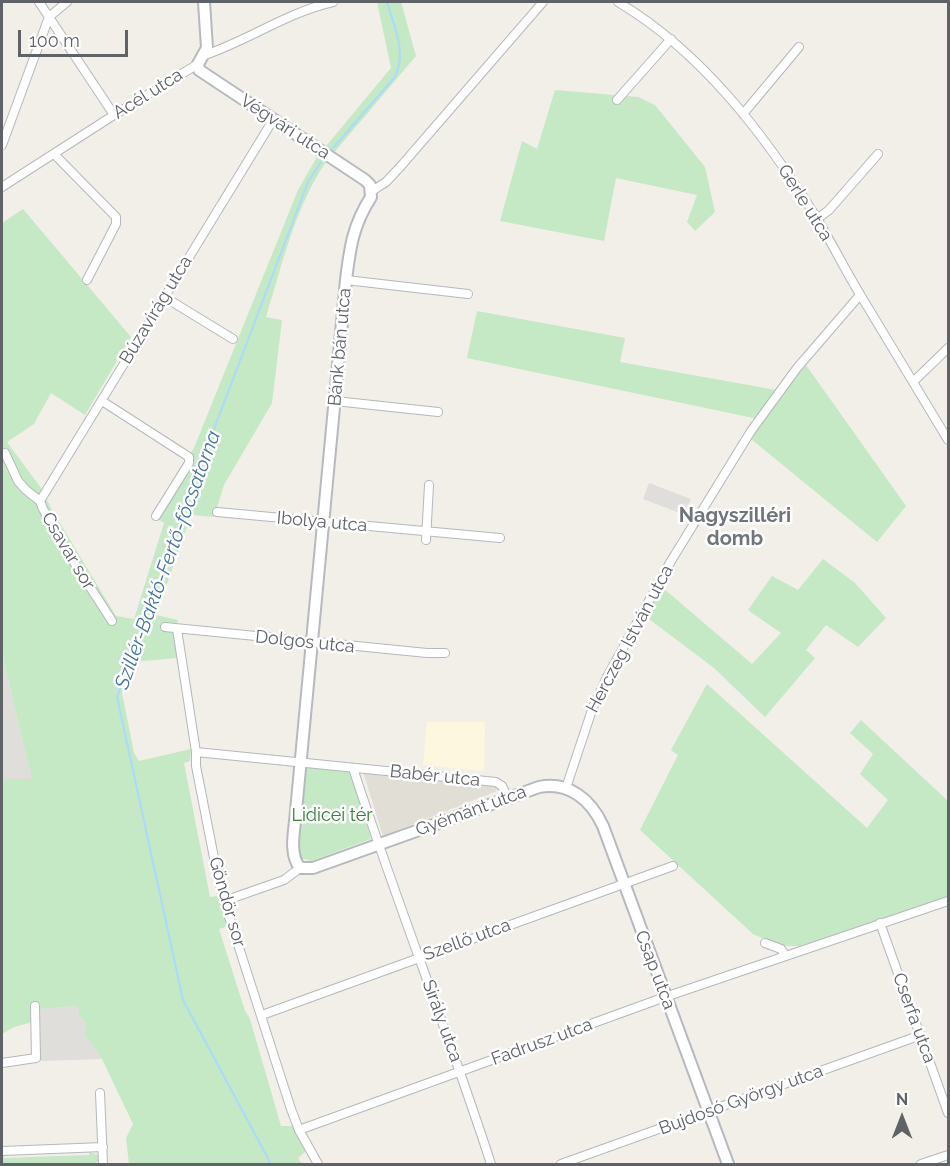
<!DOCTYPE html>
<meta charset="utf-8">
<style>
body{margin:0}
#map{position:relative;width:950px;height:1166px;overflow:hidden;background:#f1efe8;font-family:Raleway,sans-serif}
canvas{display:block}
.frame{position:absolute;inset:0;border:3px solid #5f6368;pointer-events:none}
.north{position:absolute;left:872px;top:1088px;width:60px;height:60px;-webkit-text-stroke:4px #fff;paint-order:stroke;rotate:0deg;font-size:16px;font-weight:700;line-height:24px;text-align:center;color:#5f6368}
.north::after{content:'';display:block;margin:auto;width:21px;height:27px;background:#5f6368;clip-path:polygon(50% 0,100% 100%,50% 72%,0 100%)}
.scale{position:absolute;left:18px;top:30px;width:110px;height:27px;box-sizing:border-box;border:3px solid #5f6368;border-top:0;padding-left:8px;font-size:18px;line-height:21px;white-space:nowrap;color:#5f6368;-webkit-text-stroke:4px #fff;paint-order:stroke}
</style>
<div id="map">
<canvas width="950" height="1166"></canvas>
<div class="frame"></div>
<div class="north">N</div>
<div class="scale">100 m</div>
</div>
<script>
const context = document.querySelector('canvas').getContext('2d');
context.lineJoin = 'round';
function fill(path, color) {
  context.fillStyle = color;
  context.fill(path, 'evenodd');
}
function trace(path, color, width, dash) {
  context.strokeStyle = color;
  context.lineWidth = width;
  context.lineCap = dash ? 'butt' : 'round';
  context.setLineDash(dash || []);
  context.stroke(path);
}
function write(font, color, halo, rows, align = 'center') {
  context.font = font + ' Raleway,sans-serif';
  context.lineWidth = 5;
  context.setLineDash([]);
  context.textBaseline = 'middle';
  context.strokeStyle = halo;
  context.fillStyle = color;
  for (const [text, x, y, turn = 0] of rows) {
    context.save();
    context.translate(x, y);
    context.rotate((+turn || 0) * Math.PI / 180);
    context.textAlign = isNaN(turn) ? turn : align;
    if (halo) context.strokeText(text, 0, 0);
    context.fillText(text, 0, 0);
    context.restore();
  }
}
const commercial = new Path2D(`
 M427,722H485L484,771L423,765Z`);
const industrial = new Path2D(`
 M649,483L691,499L685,515L643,499Z
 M2,639L4,662L28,764L31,772V779H2Z
 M76,1006L79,1009V1016L86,1023V1036L102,1059L41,1061L38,1009Z`);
const education = new Path2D(`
 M363,772L495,784L497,791L383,836Z`);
const green = new Path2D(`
 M377,2H401L416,56L326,162C295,207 282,265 266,317L282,320L272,403L224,485L214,517L191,515L156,615L178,620C172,633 175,646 179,660L176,658L133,662L122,693L134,753L139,761L191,749L190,761L184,763L210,897L218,896L228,926L219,929L245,1011L250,1019L281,1126H294L305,1152L298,1158L302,1164H129L126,1138L133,1124L102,1059L86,1036V1023L79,1016V1009L76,1006L39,1009L40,1020L14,1027L2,1034V779H31V772L28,764L4,662L2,639V223L23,209L131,337L85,415L51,393L34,424L7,442L41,488L52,510L116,616L134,619L164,523L153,516L194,448L298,190L317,157L391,68Z
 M555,90L638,97L655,105L705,167L715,212L695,231L687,222L697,195L616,178L604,241L500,221L522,141L537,149Z
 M477,311L625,338L620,362L776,390L801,358L906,506L877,542L751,439L763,420L467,358Z
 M823,559L855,583L886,618L858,647L826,625L806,650L815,658L765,717L714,668L645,616L663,588L752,664L781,633L748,610L772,576L798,590Z
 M707,684L867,828L888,800L860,774L873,754L850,733L861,720L948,801V899L947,897L800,946H780L753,934L640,830L678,755L671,750Z
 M304,766L351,772L371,839L311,861L301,858L299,850Z
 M89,1152L98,1155L100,1162H96V1164H2V1156L4,1154V1158L89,1155Z`);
const stream = new Path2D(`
 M333,148L394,78C408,55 394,26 387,2
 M271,1164L183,1000L117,697L198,471L308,182L321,162`);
const street = new Path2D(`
 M39,2L114,115
 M618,2C702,52 765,135 816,217C832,243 845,270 861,296C890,344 919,392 948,440
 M205,55C249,40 288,12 333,2
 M617,100L671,39
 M743,114L799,47
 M2,145L49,17L67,2
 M54,154L116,217V224L87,280
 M2,187L114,115L198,64
 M372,191L386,182L401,166L543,2
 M817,219L829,210L878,154
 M346,280L468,294
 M166,298L233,339
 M913,382L948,348
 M102,401L189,457V463L156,516
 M335,401L438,412
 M5,453L18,481L26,490L40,501L43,509L68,553L112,621
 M40,501L273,120
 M217,512L500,538
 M426,540L429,485
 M165,627L427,653H445
 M177,629L196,752V766L217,873L224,901L291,1109L299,1130L318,1164
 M196,752L496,782L502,786L508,798
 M353,768C396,901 448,1031 491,1164
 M566,788L593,707L607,677L671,561L751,431L797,368L860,295
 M224,901L284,880L300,868
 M880,923L948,1113
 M765,943L781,949L785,955
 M262,1015L673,866
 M2,1063L36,1058L35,1006
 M100,1093L103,1164
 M299,1130L665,997L948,901
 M2,1151L103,1147
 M561,1164L921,1035
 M921,1164L948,1155`);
const secondary = new Path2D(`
 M204,2L207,48L198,64L199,70L365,180L370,185L371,197C353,225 350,247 346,280L296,811C295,829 288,853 300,868H313L539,787C569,781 591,800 603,826L728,1164`);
const streetNames = [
 ["Acél utca",148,94,-32],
 ["Végvári utca",285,127,33],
 ["Gerle utca",805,203,58],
 ["Búzavirág utca",156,310,-59],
 ["Bánk bán utca",340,347,-85],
 ["Ibolya utca",322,522,5],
 ["Csavar sor",68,551,59],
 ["Herczeg István utca",630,639,-62],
 ["Dolgos utca",305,642,6],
 ["Babér utca",435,776,6],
 ["Gyémánt utca",471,811,-20],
 ["Göndör sor",227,902,74],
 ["Szellő utca",467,940,-20],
 ["Csap utca",655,970,69],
 ["Cserfa utca",914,1018,70],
 ["Sirály utca",442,1021,70],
 ["Fadrusz utca",542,1042,-20],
 ["Bujdosó György utca",741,1100,-20]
];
const parkNames = [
 ["Lidicei tér",332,816]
];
const neighbourhoodNames = [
 ["Nagyszilléri",735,516],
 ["domb",735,539]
];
const waterNames = [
 ["Szillér-Baktó-Fertő-főcsatorna",168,560,-70]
];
fill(commercial, '#fef7e0');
fill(industrial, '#e0deda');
fill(education, '#e1ded6');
fill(green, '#c5e8c5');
trace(stream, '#aadaff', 2);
trace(street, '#b5b8bc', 10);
trace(secondary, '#b6babf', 14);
trace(street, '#fff', 8);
trace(secondary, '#fff', 10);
write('18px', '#5f6368', '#fff', streetNames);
write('18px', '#348238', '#fff', parkNames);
write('bold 20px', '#70757a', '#fff', neighbourhoodNames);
write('italic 20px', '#4174aa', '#fff', waterNames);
</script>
